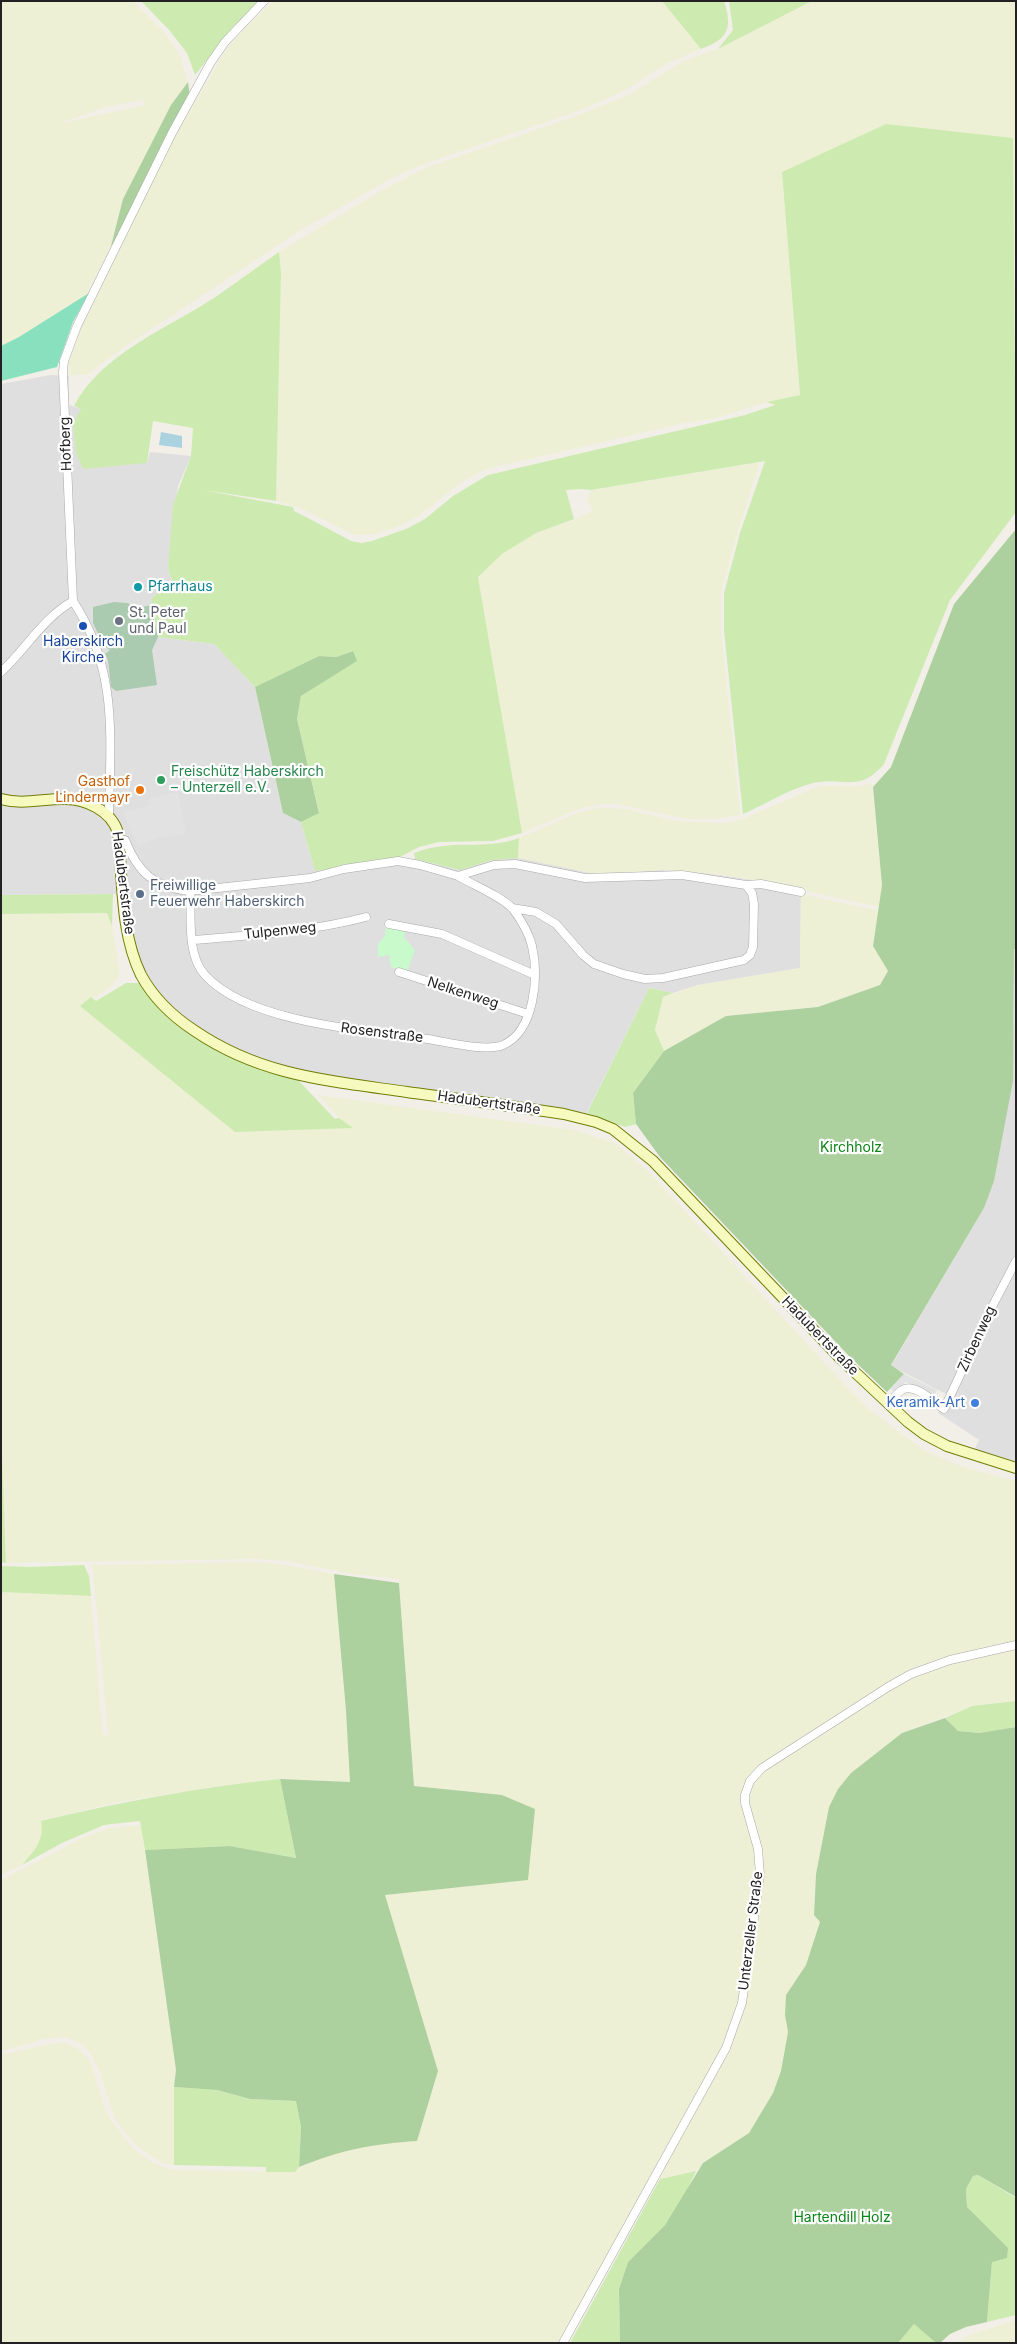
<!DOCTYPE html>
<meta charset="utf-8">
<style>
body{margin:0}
#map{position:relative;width:1017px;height:2344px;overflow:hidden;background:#f2efe9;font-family:Inter,sans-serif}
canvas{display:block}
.frame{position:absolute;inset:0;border:2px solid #222;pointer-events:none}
</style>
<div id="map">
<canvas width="1017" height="2344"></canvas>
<div class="frame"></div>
</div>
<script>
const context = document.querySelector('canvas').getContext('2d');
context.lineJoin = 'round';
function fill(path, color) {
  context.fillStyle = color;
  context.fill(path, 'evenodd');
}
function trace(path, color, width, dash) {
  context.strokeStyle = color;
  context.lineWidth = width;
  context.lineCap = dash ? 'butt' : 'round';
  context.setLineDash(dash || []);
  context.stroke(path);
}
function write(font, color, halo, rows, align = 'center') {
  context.font = font + ' Inter,sans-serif';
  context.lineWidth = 4.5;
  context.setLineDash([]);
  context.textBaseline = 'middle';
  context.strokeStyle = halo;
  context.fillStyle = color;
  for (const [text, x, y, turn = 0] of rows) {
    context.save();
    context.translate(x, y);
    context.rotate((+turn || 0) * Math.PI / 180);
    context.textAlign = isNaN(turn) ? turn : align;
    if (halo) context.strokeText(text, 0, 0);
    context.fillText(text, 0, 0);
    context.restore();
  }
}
const residential = new Path2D(`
 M51,375L69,376V405L81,409L147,463L150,452L191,456L178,486L168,569L173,584L162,589L151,599L158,637L214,644L255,687L283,813L301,822L315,871L388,859H415L460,870L492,860L512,857L539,861L590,873L608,874L661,870L690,871L760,881L801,889L800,968L698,985L673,993L649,988L584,1118L269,1068L175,1018L141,973L124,894L1,895V384Z
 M1014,950L1016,951V1468L972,1455L979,1440L938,1413L946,1394L891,1366L984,1208L1014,1018Z`);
const farmland = new Path2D(`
 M1,1H133L164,32L179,54L188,82L171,105L123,199L111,246L88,290L89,293L19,337L1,346ZM143,100L146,105L58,124L106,107Z
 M273,1H662L701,49L664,65L627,89L584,109L424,164L394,177L299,231L126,346L88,374L69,376V362L80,330L176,134L229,45Z
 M812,1H1016V350L1013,138L782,172L800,395L767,402L716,418L685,423L486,469L463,481L419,516L400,526L376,534L354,535L302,509L276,501L281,273L279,252L384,189L425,168L584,113L630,94L683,61L718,49Z
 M760,462L738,531L721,592V631L740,815L714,819H687L617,804H602L579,809L522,833L478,577L502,554L536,533L571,521L593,511L587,500L591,490Z
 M872,783L882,885L879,907L760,881L716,874L661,870L608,874L590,873L518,858L519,838L580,812L597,808L627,809L674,821L726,823L743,819L814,788L823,786H861Z
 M801,894L879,911L873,946L889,971L880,985L818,1007L726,1016L664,1051L655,1030L663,997L698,985L800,968Z
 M107,913L112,926L120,974L112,986L80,1006L352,1128L339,1118L318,1095L574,1130L615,1143L647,1170L845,1385L871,1411L926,1452L964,1467L1016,1481V1641L919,1667L747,1780L744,1784L740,1803L755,1849L756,1875L738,2002L723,2047L558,2343H1V2055L54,2043H66L77,2048L90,2060L105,2109L114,2124L133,2148L153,2163L173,2170L295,2172L299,2168L333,2153L378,2143L417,2140L438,2071L384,1895L528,1880L502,1795L414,1786L399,1579L352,1574L286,1561L256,1559L6,1563L1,1427V914Z
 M256,1562L286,1565L334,1574L350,1764V1782L281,1779L224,1785L114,1803L42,1821L43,1828L40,1844L22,1865L1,1875V1592L91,1596L103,1735H108L93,1570L91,1565Z
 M1016,1647V1701L972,1706L902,1733L851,1773L829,1807L816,1874L814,1915L820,1922L806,1965L786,1995L785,2015L788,2032L781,2071L773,2093L749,2133L703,2163L696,2171L659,2179L729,2048L745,2003L762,1875L761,1848L749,1799L756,1777L913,1676L951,1662Z
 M141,1825L176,2070L174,2165L164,2164L152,2157L136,2145L124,2131L115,2119L100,2073L91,2054L82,2044L65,2037L45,2039L1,2051V1880L82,1838L110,1828Z
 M1016,2320V2343H957L969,2335Z`);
const grass = new Path2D(`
 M141,1H259L233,27L195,75L187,53L170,31Z
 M662,1H724C733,29 728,39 701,49Z
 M729,1H812L718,49L733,30Z
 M886,124L1013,138L1016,512L950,600L884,764C858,794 845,776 813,783C789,789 766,804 743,814L724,631V593L740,533L765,461L591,490L582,489L566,490L574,519L536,533L502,554L478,577L522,833L493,841L439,842L419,847L396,859L315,871L301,822L319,812L297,719L301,696L356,661L352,651L336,657L319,656L255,687L214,644L158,637L151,599L162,589L173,584L168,569L173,505L191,456L193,428L153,421L147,463L83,469L76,453L73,423L81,409L74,406C101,354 166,329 214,298C236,283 257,267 279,252L281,273L276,501L203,490L293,507L294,511L308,518L351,541L362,543L372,541L406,529L425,519L453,496L488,475L745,415L775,405L767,402L800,395L782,172Z
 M519,838L518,858L492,860L460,870L415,859L414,853C452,838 483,851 519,838Z
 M113,894L112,926L107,913L1,914V895Z
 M126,983H139L157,1004L240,1061L298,1080L335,1119L339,1118L353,1128L235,1132L80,1006L91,997L96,1001Z
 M649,988L673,993L663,997L655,1030L664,1051L633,1093L636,1124L625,1127L587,1113Z
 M1,1427L6,1563L1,1562Z
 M84,1565L89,1576L91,1596L1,1592V1566L31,1567Z
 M1016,1701V1727L979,1733L957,1731L945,1718L972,1706Z
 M280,1779L296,1858L230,1846L145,1850L140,1821L104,1825L62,1843L22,1865C34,1851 45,1840 41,1821C121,1802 199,1787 280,1779Z
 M174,2087L217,2090L250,2099L296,2101L301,2127L299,2167L295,2172H266V2167L174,2165Z
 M696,2171L686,2192L665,2225L628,2262L619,2289L620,2343H570L660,2179Z
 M978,2175L1016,2198V2315L987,2322L992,2262L978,2219L967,2207L966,2189L973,2176Z
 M914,2324L936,2343H898Z`);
const forest = new Path2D(`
 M188,82L190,97L115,242L111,246L123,199L171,105Z
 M1016,529V948L1014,950L1013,1081L994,1181L984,1208L891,1365L904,1374L887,1392L849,1356L660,1157L636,1124L633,1093L664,1051L726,1016L818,1007L880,985L888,971L873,946L882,885L873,787L891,767L954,604Z
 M353,651L357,661L301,696L297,719L319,813L301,822L283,813L255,687L319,656L336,657Z
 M334,1574L399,1583L414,1786L502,1795L535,1809L528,1880L385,1895L438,2071L417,2141C372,2144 341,2150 299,2167L301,2127L296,2101L250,2099L217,2090L174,2087L176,2070L145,1850L230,1846L296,1858L280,1779L350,1782L346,1711Z
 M945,1718L958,1731L979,1733L1016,1727V2197L978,2175L973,2176L966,2189L967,2207L1008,2248L1007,2258L992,2262L987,2322L966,2327L950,2334L940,2343H936L914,2324L898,2343H620L619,2289L628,2262L665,2225L703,2163L749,2133L773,2093L781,2071L788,2032L785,2015L786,1995L806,1965L820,1922L814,1915L816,1874L829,1807L838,1789L851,1773L902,1733Z`);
const cemetery = new Path2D(`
 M114,602L127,603L138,608L151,605L158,637L152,650L157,685L116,691L111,687L108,660L105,654L110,650L104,646L93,623V607Z`);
const park = new Path2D(`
 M389,925L406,928L404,937L415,950L407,972L391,967L389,955L378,957V944L385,936L386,927Z`);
const pitch = new Path2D(`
 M89,293L73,322L57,367L1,381V346L19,337Z`);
const parking = new Path2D(`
 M178,792L186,833L158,838L138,846L123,812L149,806L148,799Z
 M904,1374L937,1390L935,1395L906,1382L895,1392L890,1389Z`);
const water = new Path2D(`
 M161,432L182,436V448L159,445Z`);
const street = new Path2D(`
 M73,601L63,372L64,361L77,326L172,133L211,62L225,42L264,1
 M73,601C119,671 110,738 109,817
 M1,672C26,649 43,618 73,601
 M119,840H125C138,873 155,888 190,891L310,878L344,869L398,861L420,865L458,876L494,865L515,864L585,878L682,875L746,885L761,884L801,892
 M190,891C192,918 186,954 205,975C248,1023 367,1031 428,1039C446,1042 486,1052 503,1045C535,1031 539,976 532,946C529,933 521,920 513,909C501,896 473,885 458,876
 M512,908L536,912L556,924L583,955L594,964L623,974L645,979L663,978L744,960L750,955L753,947L754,904L752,893L746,885
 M389,924L442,934L535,975
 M193,940C251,935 309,932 366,917
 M399,972L528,1014
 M888,1405C892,1400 897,1393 902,1390C914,1382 934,1402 944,1409L993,1305L1016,1261
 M563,2343L726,2048L742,2003L760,1875L758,1849L745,1803V1795L750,1781L762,1768L888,1687L911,1674L950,1660L1016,1645`);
const secondary = new Path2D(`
 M1,799C22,805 42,799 63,799C85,798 112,811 118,833C123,879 120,932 141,975C154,999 172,1016 195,1031C261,1076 330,1081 407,1092C459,1099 512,1106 564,1114L596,1122L613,1129L653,1161L842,1360L908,1422L924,1434L947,1446L1016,1468`);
const markers = [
 [138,587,5,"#0f9aa8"],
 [119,621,5,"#6b7280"],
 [83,626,5,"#1a4fb4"],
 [161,780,5,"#2e9e5b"],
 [140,790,5,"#e8710a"],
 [140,894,5,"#5c6f8a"],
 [975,1403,5,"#3f7fe0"]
];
const streetNames = [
 ["Hofberg",66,444,-92],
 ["Hadubertstraße",123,883,83],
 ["Tulpenweg",280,931,-6],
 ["Nelkenweg",463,993,18],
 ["Rosenstraße",382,1033,7],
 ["Hadubertstraße",489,1103,8],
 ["Hadubertstraße",820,1336,46],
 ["Zirbenweg",977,1339,-65],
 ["Unterzeller Straße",751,1931,-83]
];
const cultureNames = [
 ["Pfarrhaus",148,587]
];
const worshipNames = [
 ["St. Peter",129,613],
 ["und Paul",129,629]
];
const transitNames = [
 ["Haberskirch",83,642],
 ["Kirche",83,658]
];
const leisureNames = [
 ["Freischütz Haberskirch",171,772],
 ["– Unterzell e.V.",171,788]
];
const foodNames = [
 ["Gasthof",130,782],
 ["Lindermayr",130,798]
];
const serviceNames = [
 ["Freiwillige",150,886],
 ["Feuerwehr Haberskirch",150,902]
];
const parkNames = [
 ["Kirchholz",851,1148],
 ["Hartendill Holz",842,2218]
];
const shopNames = [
 ["Keramik-Art",965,1403]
];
fill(residential, '#e0dfdf');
fill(farmland, '#eef0d5');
fill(grass, '#cdebb0');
fill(forest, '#add19e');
fill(cemetery, '#aacbaf');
fill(park, '#c8facc');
fill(pitch, '#88e0be');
fill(parking, '#e2e2e2');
fill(water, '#aad3df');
trace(street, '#a9a9a9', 9);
trace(secondary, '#707d05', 12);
trace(street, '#fff', 8);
trace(secondary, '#f7fabf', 10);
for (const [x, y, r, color] of markers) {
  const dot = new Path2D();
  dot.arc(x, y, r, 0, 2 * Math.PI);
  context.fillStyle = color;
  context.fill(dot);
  trace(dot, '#fff', 2);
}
write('14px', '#222', '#fff', streetNames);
write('14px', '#0d838f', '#fff', cultureNames, 'left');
write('14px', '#5b616d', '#fff', worshipNames, 'left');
write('14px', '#164399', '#fff', transitNames);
write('14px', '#27864d', '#fff', leisureNames, 'left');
write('14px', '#c56008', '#fff', foodNames, 'right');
write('14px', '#4e5e75', '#fff', serviceNames, 'left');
write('14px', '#0c8416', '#fff', parkNames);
write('14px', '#366cbe', '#fff', shopNames, 'right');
</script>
